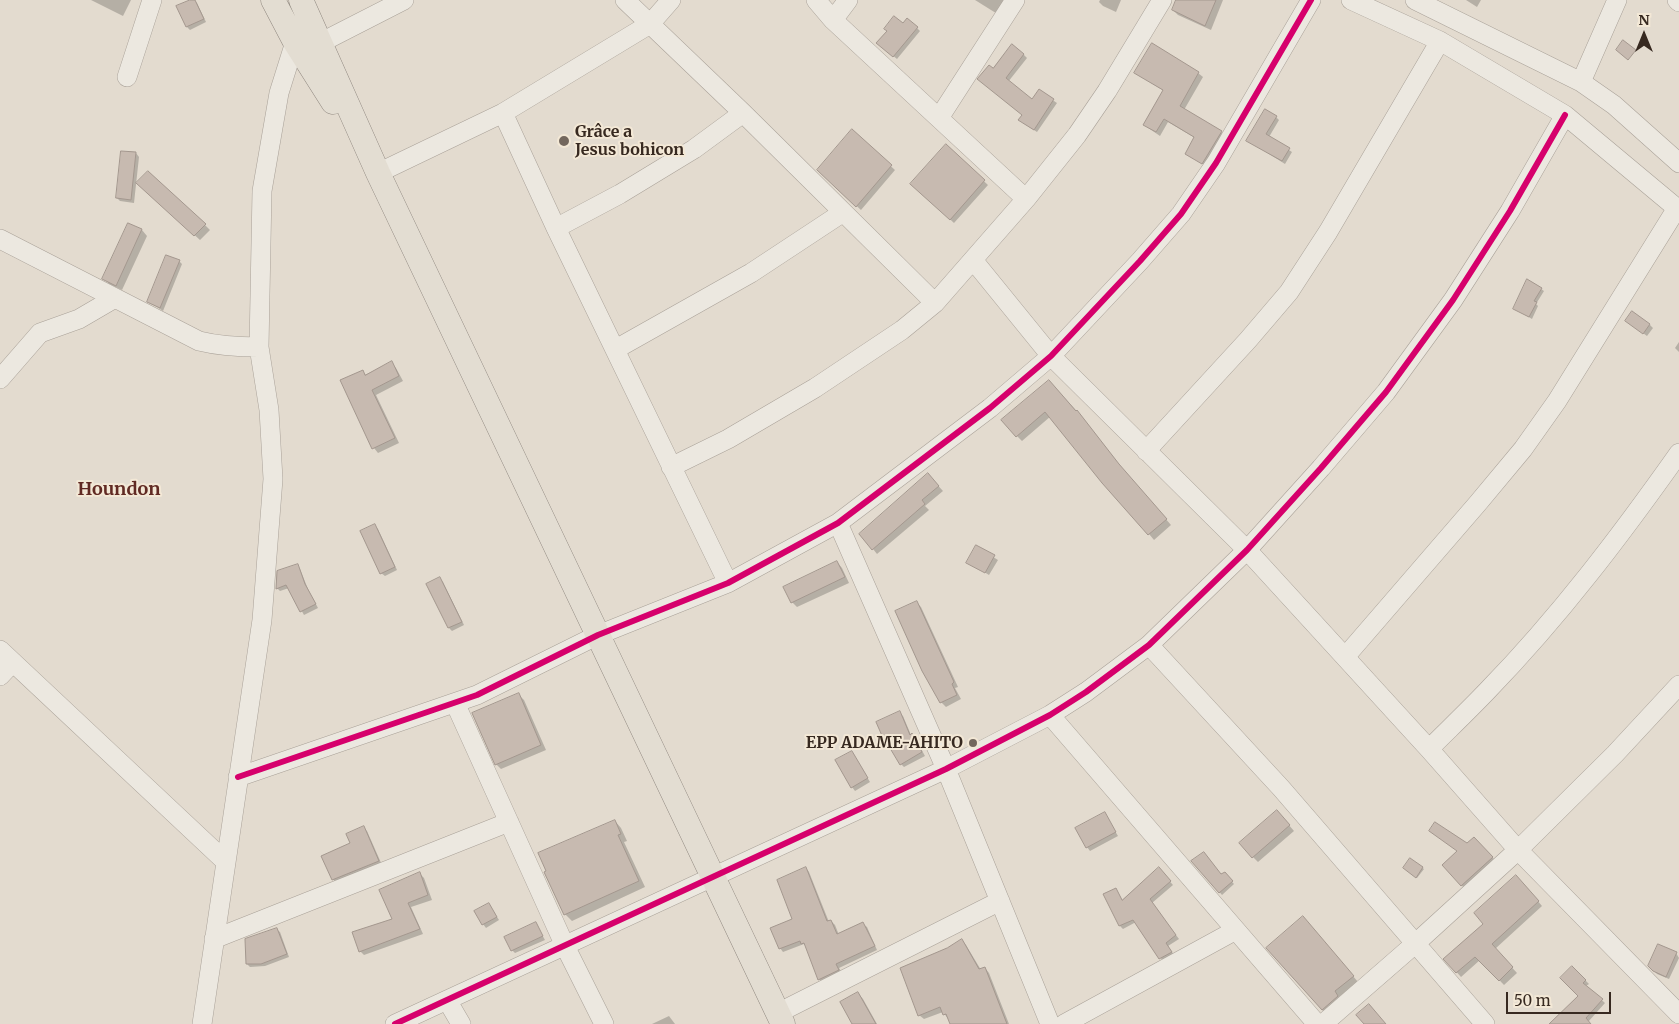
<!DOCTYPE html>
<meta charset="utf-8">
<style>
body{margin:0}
#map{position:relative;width:1679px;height:1024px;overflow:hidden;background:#e3dbcf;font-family:Merriweather,serif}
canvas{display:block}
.north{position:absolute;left:1619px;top:10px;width:50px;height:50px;-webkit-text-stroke:4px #f3e8d6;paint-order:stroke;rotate:0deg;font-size:14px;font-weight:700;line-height:20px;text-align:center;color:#372920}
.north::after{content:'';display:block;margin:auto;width:18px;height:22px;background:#372920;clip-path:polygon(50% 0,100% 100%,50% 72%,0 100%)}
.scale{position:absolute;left:1506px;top:992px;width:105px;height:22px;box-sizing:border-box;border:2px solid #372920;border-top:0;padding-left:6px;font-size:15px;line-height:18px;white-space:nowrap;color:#372920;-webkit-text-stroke:4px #f3e8d6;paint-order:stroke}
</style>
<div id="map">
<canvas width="1679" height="1024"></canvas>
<div class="north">N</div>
<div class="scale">50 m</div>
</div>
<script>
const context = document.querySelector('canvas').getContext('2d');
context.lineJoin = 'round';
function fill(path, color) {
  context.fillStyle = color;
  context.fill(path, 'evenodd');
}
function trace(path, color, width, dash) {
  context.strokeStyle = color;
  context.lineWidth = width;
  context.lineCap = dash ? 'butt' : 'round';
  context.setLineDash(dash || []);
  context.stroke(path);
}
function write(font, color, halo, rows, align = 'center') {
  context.font = font + ' Merriweather,serif';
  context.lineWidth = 4;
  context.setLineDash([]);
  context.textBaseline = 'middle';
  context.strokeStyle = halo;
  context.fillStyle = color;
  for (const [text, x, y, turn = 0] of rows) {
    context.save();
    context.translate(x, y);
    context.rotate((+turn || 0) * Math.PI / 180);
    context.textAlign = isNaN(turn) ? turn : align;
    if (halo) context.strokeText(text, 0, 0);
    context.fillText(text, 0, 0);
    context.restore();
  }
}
const shadow = new Path2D(`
 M91,0H131L123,16Z
 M193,0L197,3L206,22L190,30L187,27L178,7Z
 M975,0H1004L1007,3L999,15Z
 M1100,0H1121L1116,12L1103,6L1099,2Z
 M1177,0H1223L1211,30L1178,15L1173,10Z
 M1466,0H1481L1477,7Z
 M903,25L917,28L920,31L897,59L881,46Z
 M1023,54L1027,58L1008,82L1033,101L1039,91L1057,103L1037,132L1023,123V115L994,70Z
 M1135,73H1198L1203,77L1184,110L1221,132L1225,136L1207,167L1186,153L1195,138L1168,122L1160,136L1144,125L1164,91Z
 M1276,117L1279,120L1269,137L1292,152L1285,164L1247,140Z
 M852,131L895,170L861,210L818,170Z
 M946,146L988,185L954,223L912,184Z
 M136,153L139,157L134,203L120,201L117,198Z
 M143,188L205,225L210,230L200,240Z
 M128,224L142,230L147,236L122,290L109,284L104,278Z
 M179,261L182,264L163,311L148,301Z
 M1541,289L1544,291L1536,304L1538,306L1532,319L1515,309Z
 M1626,321L1650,325L1653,328L1647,336Z
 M1679,342V352L1675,348Z
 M391,363L396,368L403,381L376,395L399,443L378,453L374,448L362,371L366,375Z
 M1049,381L1082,417L1124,471L1171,525L1154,540L1051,416L1022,441L1017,436Z
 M933,480L943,491L925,506L929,510L877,554L873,549Z
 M375,526L378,529L397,570L385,576L381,573Z
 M977,547L998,560L989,575L968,562Z
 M837,562L842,568L849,583L797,607L792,602Z
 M297,565L300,569L308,589L318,608L304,615L289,588L280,591L277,588Z
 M439,578L443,582L464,625L452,631L449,628L428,584Z
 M917,603L921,607L958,687L955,688L961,699L946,707L941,702Z
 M519,695L524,700L546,750L501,769L496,764Z
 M899,713L903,716L911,735L915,738L925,756L904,767L901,764Z
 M852,752L870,782L855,791L852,787Z
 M1104,813L1118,836L1090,851L1087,847Z
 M1282,817L1294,831L1258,862L1253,857Z
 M615,821L621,828L627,841L624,842L645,887L572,921L565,914Z
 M363,828L367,831L382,865L336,883L333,879Z
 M1430,831L1468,845L1474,839L1496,861L1465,889L1443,865L1459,851Z
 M1411,860L1424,869L1417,878L1404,868Z
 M1193,861L1222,876L1224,873L1234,884L1222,895Z
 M806,868L809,872L829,922L831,921L835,925L839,935L863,924L867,927L877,950L839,968L842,973L823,983L819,979L807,947L804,944L783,952L780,948L794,920Z
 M1159,869L1173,885L1152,903L1179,939L1168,946L1174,955L1163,961L1136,922L1123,929L1120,926L1105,895L1116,889L1123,901Z
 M420,874L424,878L432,900L411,907L423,934L364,955L360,951L394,919Z
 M1521,881L1542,906L1495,949L1517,973L1504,985L1480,960L1461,977L1445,959L1485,924Z
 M489,904L499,920L486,928L483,924Z
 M1308,923L1358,982L1339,997L1343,1001L1328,1015L1322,1010Z
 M536,924L545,940L515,953L512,950Z
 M276,929L280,932L289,957L265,966L250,967L247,964Z
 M962,940L966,945L981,970L985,968L989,973L1009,1024H952L943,1012L924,1019L919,1015L947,949Z
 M1676,953L1679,958L1669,979L1657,974L1650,966Z
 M1572,967L1589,984L1586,986L1605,1003L1588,1022L1590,1024H1550L1580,997Z
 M858,993L863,999L877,1024H854Z
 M669,1016L675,1024H652Z`);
const building = new Path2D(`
 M190,0H195L204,19L186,27L176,6Z
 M1176,0H1216L1205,26L1172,10Z
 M894,16L903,23L907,18L918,27L893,57L876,43L887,31L884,29Z
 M1623,40L1636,50L1628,60L1616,50Z
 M1152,43L1199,72L1180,106L1222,131L1202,164L1185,154L1194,137L1164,119L1156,132L1143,125L1163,90L1134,73Z
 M1012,44L1024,54L1006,78L1032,99L1039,89L1054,99L1034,130L1018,120L1022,115L977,79L989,65L993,68Z
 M1265,109L1277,116L1266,134L1290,148L1282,161L1246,141Z
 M852,129L892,165L856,207L817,170Z
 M946,144L985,180L950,220L910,184Z
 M121,151L136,152L131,200L116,198Z
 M148,171L206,224L194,236L136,183Z
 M128,223L142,229L116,286L102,279Z
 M166,255L180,260L160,308L147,302Z
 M1527,279L1542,288L1534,301L1537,302L1529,317L1513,309Z
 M1632,311L1650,324L1643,334L1625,321Z
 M392,361L399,376L372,390L395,438L372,449L340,380L363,370L365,375Z
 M1049,380L1076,411L1077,410L1119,464L1167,519L1148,535L1102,483L1045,412L1016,437L1001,420Z
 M928,473L939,486L922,500L925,504L872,550L859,534Z
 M375,524L395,567L380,574L360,531Z
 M976,545L995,555L985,573L966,563Z
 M837,561L845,577L791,603L783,587Z
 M298,564L305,584L316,604L300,612L286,585L276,589L277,571Z
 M440,577L462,622L448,628L426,584Z
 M917,601L954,682L952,684L957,695L940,703L922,671L895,611Z
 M519,693L541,745L495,765L472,713Z
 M900,711L910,735L912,733L922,752L900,765L884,738H883L876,722Z
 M852,751L868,778L851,788L835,760Z
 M1277,810L1290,825L1252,858L1239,843Z
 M1105,812L1116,832L1086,848L1075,828Z
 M615,820L621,834L618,835L639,881L564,915L544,872L546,871L538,853Z
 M1435,822L1467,843L1474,837L1493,857L1461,886L1442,865L1457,851L1429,831Z
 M364,826L379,861L332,880L321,856L350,843L346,834Z
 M1204,852L1221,874L1225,872L1233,881L1219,893L1191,861Z
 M1410,858L1423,867L1416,878L1403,868Z
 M806,867L827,921L831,920L837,934L863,922L875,946L836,964L839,970L818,980L804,943L801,944L800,941L779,949L770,928L792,919L777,880Z
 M1159,867L1171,881L1150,899L1176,935L1166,943L1172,952L1159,959L1133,920L1119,926L1103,894L1116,888L1122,900Z
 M420,872L428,895L408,903L420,929L359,952L352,932L392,919L379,890Z
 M1516,875L1539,901L1492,944L1513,967L1499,981L1475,957L1456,973L1443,959L1483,924L1474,913Z
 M489,903L497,917L482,925L474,911Z
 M1303,916L1354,976L1335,991L1338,996L1322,1010L1266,948Z
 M536,922L543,936L511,951L504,937Z
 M277,928L287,954L261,964H246L245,939Z
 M962,939L979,969L985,967L1007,1024H950L946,1014L943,1015L940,1007L918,1016L900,968L947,948Z
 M1658,944L1677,952L1666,977L1653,971L1648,966Z
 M1572,966L1586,980L1583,983L1603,999L1586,1018L1591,1024H1549L1578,996L1560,978Z
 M858,992L876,1024H852L840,1002Z
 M1369,1004L1386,1024H1364L1356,1015Z`);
const minor = new Path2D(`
 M625,0L743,113L935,303
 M816,0L833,20L1026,199
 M1351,0L1440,41L1565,115L1679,210
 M1415,0L1581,82L1614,105L1679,163
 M1677,0L1679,2
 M833,20L848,0
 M320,43L404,0
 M127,77L152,0
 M1581,82L1617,0
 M503,113L556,228L728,583
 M939,118L1015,0
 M378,173L503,113L650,24L671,0
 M556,228L620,194L694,149L743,113
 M0,239L199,341C219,346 238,347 259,347
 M973,260L1051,356L1247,550L1429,749L1518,850L1679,1014
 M616,349L751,273L842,213
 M0,379L40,333L79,319L115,298
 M1146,451L1248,340L1289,292L1328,232L1440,41
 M671,467L728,439L815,388L902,330L935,303L1026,199L1077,135L1107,91L1162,0
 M838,523L946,769L1050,1024
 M1149,645L1281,788L1485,1024
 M0,650L226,862
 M1345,657L1478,503L1523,449L1557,401L1677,208
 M0,676L13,662
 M455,703L565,946L604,1024
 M1050,715L1317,1024
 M1429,749C1449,729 1469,710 1488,690C1559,617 1621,535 1679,453
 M238,777L477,695L598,635L728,583L838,523L990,408L1051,356L1140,261L1181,214L1216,163L1311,0
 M214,939L509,822
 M447,1000L461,1024
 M778,1013L1000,901
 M202,1024L262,620L273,479L269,410L259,347L262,191L279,93L295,42
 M395,1024L946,769L1050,715L1086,692L1149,645L1247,550L1321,468L1386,392L1453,300L1510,211L1565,115
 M1064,1024L1236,930
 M1323,1024L1416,943L1518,850L1615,754L1679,685`);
const major = new Path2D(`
 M273,0L295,42L333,102
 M301,0L378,173L783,1024`);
const cycleway = new Path2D(`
 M238,777L477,695L598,635L728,583L838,523L990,408L1051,356L1140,261L1181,214L1216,163L1311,0
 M395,1024L946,769L1050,715L1086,692L1149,645L1247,550L1321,468L1386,392L1453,300L1510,211L1565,115`);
const markers = [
 [564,141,6,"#73675d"],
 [973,743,5,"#73675d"]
];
const poiNames = [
 ["Grâce a",575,132],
 ["Jesus bohicon",575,150],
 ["EPP ADAME-AHITO",963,743,"right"]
];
const neighbourhoodNames = [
 ["Houndon",119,490]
];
fill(shadow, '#0003');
fill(building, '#c7bab0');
trace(building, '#a3978e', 1);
trace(minor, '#a9a198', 20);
trace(major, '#8e867e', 25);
trace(minor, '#ece8e0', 19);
trace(major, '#e3ddd2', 24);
trace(cycleway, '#d6006c', 6);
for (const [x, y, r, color] of markers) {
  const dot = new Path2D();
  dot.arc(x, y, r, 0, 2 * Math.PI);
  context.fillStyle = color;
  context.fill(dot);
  trace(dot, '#f3e8d6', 2);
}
write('bold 16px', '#372920', '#f3e8d6', poiNames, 'left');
write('bold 18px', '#612a23', '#f3e8d6', neighbourhoodNames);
</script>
